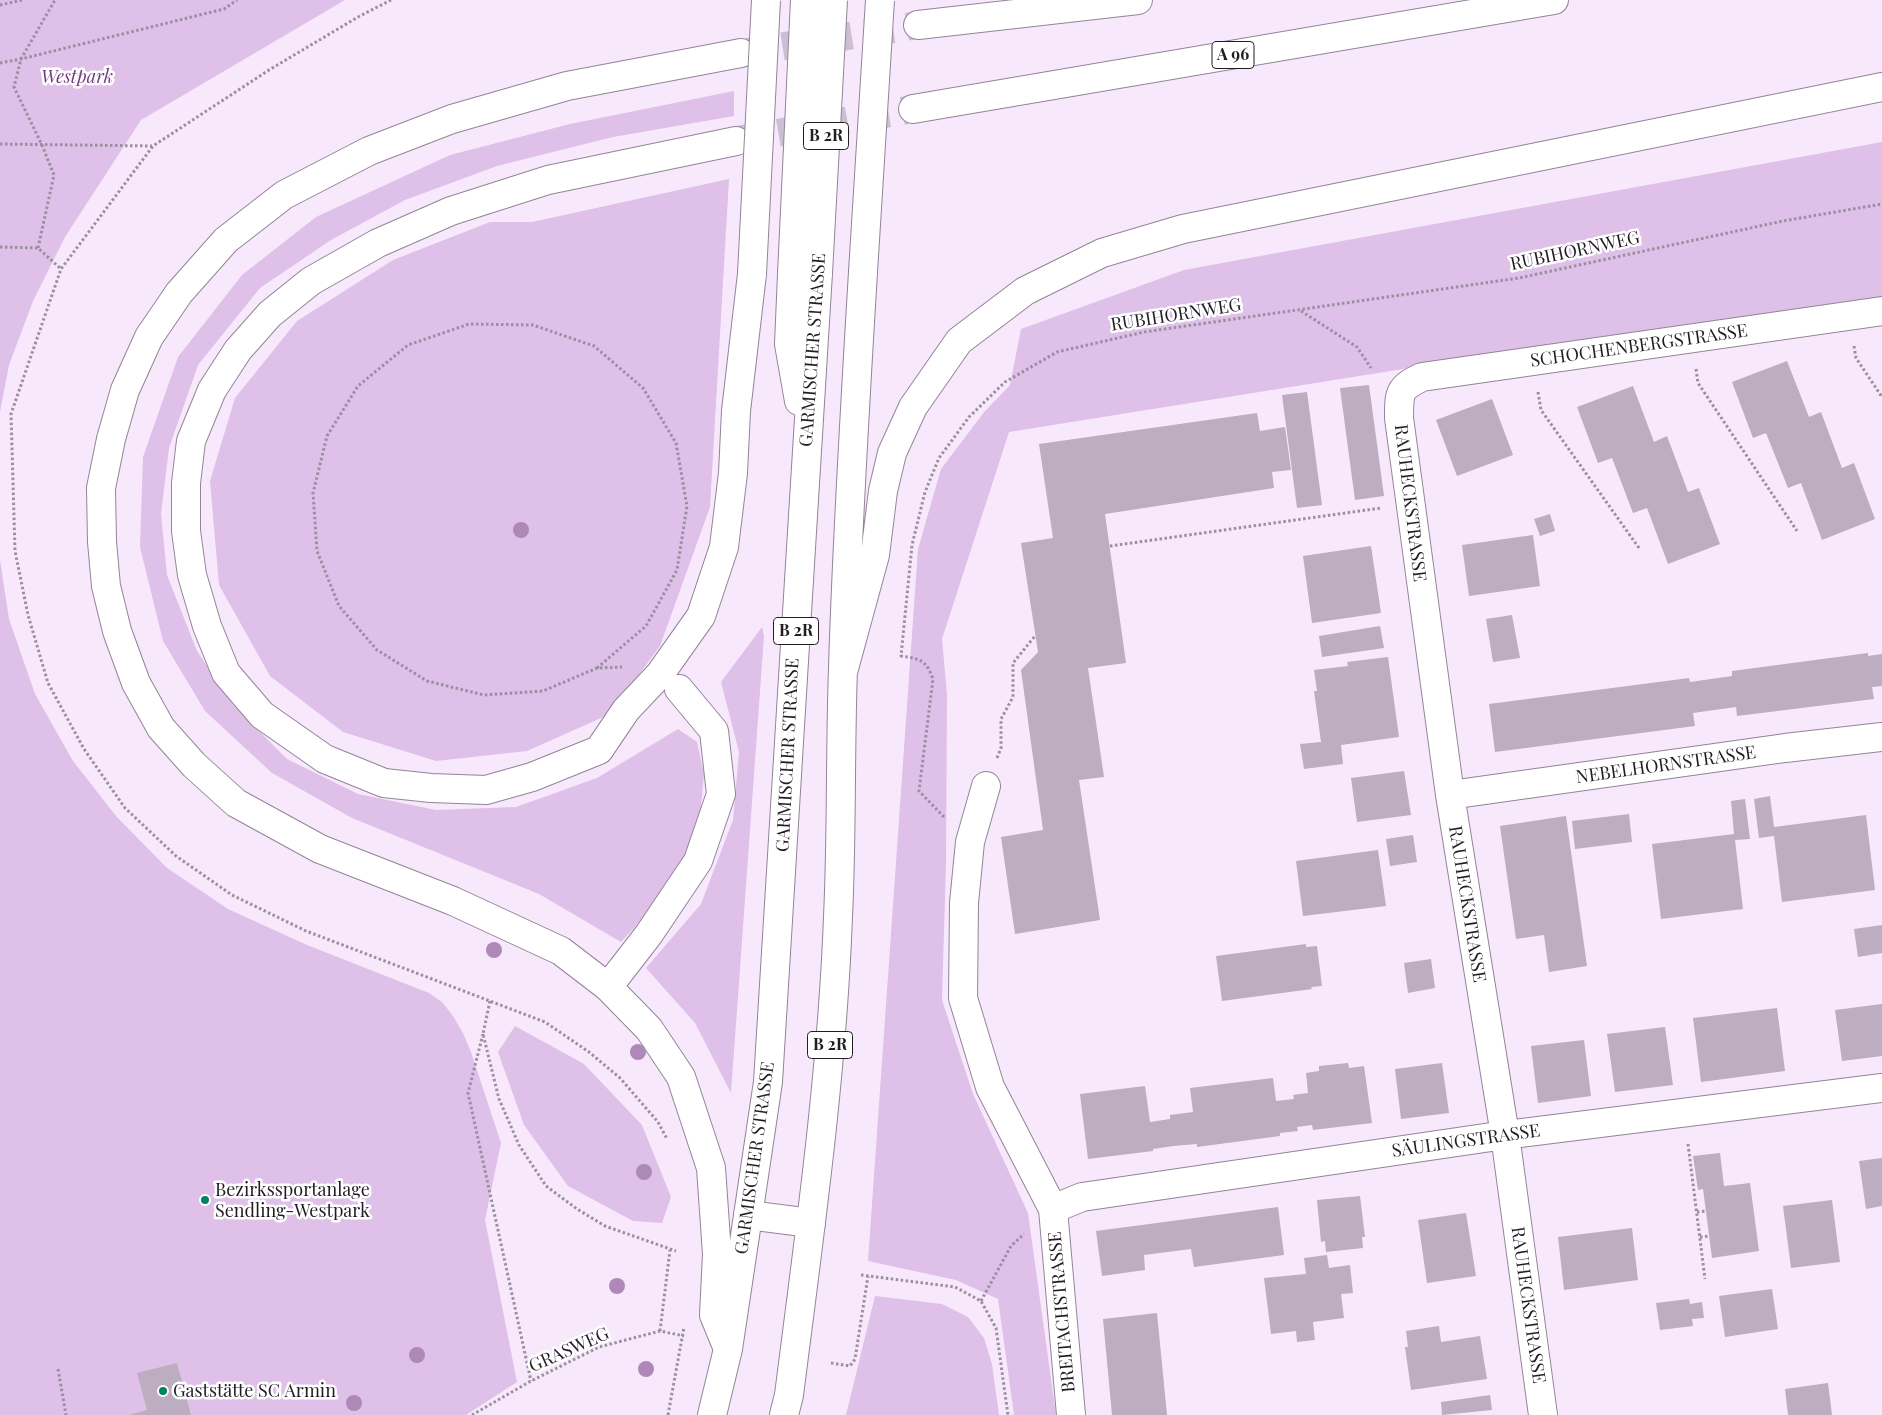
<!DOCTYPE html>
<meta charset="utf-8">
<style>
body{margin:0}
canvas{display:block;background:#f7e8fc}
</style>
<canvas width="1882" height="1415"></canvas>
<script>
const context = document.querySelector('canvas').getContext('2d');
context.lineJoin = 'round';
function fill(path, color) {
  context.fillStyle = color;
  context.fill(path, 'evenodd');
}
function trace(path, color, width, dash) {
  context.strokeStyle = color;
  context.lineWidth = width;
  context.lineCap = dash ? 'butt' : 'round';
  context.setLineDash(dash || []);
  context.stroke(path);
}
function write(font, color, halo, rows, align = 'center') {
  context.font = font + ' "Playfair Display",serif';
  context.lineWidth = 5;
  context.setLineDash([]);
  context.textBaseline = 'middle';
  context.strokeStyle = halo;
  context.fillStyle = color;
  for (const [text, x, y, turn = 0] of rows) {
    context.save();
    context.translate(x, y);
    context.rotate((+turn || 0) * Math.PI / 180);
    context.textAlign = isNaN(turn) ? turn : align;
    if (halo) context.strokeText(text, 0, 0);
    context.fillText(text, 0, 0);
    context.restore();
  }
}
const green = new Path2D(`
 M0,0H345L141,120L65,237L33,301L9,365L0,412Z
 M734,91V116L613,137L497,166L405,200L331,240L260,288L198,365L169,448L161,514L167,575L197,651L234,706L287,759L358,794L436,810L516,807L597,778L678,729L697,742L704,774L699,827L670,888L621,942L539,894L352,818L272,773L205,711L163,641L140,547L143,457L178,357L242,275L316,217L450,155L570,124Z
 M1882,142V304L1428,365L1009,432L942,639L947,695L946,863L942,1000L973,1094L1028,1213L1056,1415H1014L998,1299L956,1280L868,1261L918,549L941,469L985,411L1010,385L1021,329L1184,270Z
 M729,179L710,507L660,646L610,714L527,751L436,761L343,732L270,676L219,585L210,481L235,398L297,321L393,260L490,222H532Z
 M0,560L9,619L35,694L73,761L116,816L167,868L228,909L307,945L429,993L442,1002L453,1016L463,1033L471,1052L501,1143L485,1220L517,1382L466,1415H0Z
 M762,627L764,636L731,1093L695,1023L646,968L701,904L733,820L739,752L721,682Z
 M515,1026L584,1064L642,1125L671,1197L662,1223L633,1221L568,1186L524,1125L498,1052Z
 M875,1296L942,1304L968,1317L984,1338L992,1364L999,1415H846Z`);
const building = new Path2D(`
 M1787,361L1809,417L1821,412L1842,468L1854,463L1875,519L1822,540L1801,483L1788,488L1766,433L1753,438L1732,382Z
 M1369,385L1384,496L1355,500L1340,388Z
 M1633,386L1654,442L1667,436L1688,492L1699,488L1720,544L1668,564L1647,508L1633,513L1612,458L1598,463L1577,407Z
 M1307,392L1322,505L1297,508L1282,395Z
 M1492,399L1513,455L1457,476L1436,420Z
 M1257,413L1260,431L1285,427L1291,470L1272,472L1274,488L1105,514L1126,663L1088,668L1104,777L1079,780L1100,920L1015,934L1001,837L1043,830L1021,670L1038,652L1021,543L1053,538L1039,444Z
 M1550,514L1555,531L1540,536L1534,519Z
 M1533,535L1540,586L1469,596L1462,545Z
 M1371,546L1381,613L1312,623L1303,556Z
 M1512,615L1520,658L1493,662L1486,619Z
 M1380,626L1384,648L1322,657L1319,636Z
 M1868,653V656L1882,654V686L1872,687L1874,699L1737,716L1736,707L1693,713L1695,726L1495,752L1489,704L1689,678L1690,682L1732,676V671Z
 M1388,657L1399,737L1341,745L1343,764L1304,769L1300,744L1321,742L1314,691H1317L1314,670L1348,666L1347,662Z
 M1404,771L1411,815L1357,822L1351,778Z
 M1770,796L1774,827L1866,815L1875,890L1782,902L1774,836L1759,838L1754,799Z
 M1745,799L1750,839L1735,840L1743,909L1661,919L1652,844L1734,834L1731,801Z
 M1629,814L1632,842L1575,849L1572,821Z
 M1566,816L1587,966L1549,972L1544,935L1516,939L1500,826Z
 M1413,835L1417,862L1390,866L1386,839Z
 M1378,850L1386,906L1303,916L1296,861Z
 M1882,925V953L1858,957L1854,929Z
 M1306,944V947L1317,946L1322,986L1311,987L1312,989L1222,1001L1216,956Z
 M1431,959L1435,988L1408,993L1404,963Z
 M1882,1004V1056L1842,1061L1835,1010Z
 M1777,1008L1785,1071L1701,1082L1693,1018Z
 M1665,1027L1673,1085L1615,1092L1607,1034Z
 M1584,1040L1591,1096L1538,1103L1531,1046Z
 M1348,1063L1349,1068L1364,1066L1372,1123L1313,1130L1312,1125L1297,1127L1298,1131L1280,1133V1136L1197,1147V1144L1173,1146L1153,1149V1151L1088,1159L1080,1094L1145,1086L1150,1122L1170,1119V1115L1193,1112L1190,1088L1273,1078L1276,1101L1294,1099L1293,1095L1308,1093L1306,1073L1319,1071V1066Z
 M1442,1063L1449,1113L1401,1119L1395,1069Z
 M1720,1153L1724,1186L1750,1183L1759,1251L1712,1258L1703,1189L1698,1190L1693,1156Z
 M1882,1158V1206L1866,1209L1859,1161Z
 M1360,1196L1365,1237H1362L1363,1248L1326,1252L1325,1241L1321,1242L1317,1200Z
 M1832,1200L1840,1262L1791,1268L1783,1206Z
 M1278,1207L1284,1255L1194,1267L1191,1249L1144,1255L1145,1270L1102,1276L1096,1231Z
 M1466,1213L1476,1276L1427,1283L1418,1220Z
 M1632,1228L1638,1280L1564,1290L1558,1237Z
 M1327,1255L1329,1268L1350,1265L1353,1293L1341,1294L1344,1318L1313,1322L1315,1340L1297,1342L1296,1331L1271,1334L1264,1278L1306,1274L1304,1258Z
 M1772,1289L1778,1329L1725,1337L1719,1296Z
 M1689,1299L1690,1304L1702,1302L1704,1318L1692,1319L1693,1326L1660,1330L1656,1303Z
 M1157,1313L1167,1415H1112L1103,1319Z
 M1439,1326L1441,1342L1480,1336L1487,1379L1411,1390L1405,1347H1408L1406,1331Z
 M177,1363L191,1415H129L147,1410L137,1373Z
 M1828,1383L1832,1415H1788L1785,1389Z
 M1490,1395L1492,1410L1442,1415L1441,1402Z`);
const highwayTunnel = new Path2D(`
 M741,53L918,25
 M737,140L913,109`);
const path = new Path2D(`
 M391,0L358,17L269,70L153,146L61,269L11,414L15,551L28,615L48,683L84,749L125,808L176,856L232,895L306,931L545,1022L589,1052L620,1078L658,1122L667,1139
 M0,5L22,0
 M0,63L21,59L224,9L237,0
 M0,144L152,146
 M0,247L38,248L61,269
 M38,248L54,175L42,145L14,87L21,59L55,0
 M1301,311L1357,347L1371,368
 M1854,346L1856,358L1882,397
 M1696,369L1698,383L1797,531
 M1538,392L1541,410L1639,548
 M1110,546L1381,508
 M597,668L646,626L677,570L687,506L676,443L643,388L594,346L533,325L469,324L408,345L358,386L327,436L313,493L317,551L339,606L377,650L427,681L484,695L543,691L597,668L622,667
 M997,758L1001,748V719L1013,697V663L1035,636
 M944,817L919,791L933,679C926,660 921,659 901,656L912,545L925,492L939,458L969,417L1005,382L1057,352L1144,332L1519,278L1783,221L1882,204
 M490,1001L483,1034L499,1099L519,1145L546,1186L577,1209L605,1226L676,1251
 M483,1034L468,1093L531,1381
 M1688,1144L1705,1279
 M1697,1212L1706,1211
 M1700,1237L1709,1236
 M861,1275L955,1287L981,1301L996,1328L1008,1415
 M981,1301L1011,1246L1024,1234
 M660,1331L670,1250
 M831,1363L850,1366L855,1359L868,1276
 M58,1369L66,1415
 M472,1415L531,1381L599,1347L660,1331L684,1336
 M668,1415L684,1327`);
const minor = new Path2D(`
 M986,786L970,842L964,903L963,998L990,1087L1053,1209L1071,1415
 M1450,795L1785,748L1882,737
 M608,987L649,934L698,861L721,794L714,731L679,689
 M1053,1209L1082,1197L1505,1135L1882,1088
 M748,1215L811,1223
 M1543,1415L1505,1135L1450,795L1399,418C1399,392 1399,388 1422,377L1882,311`);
const highway = new Path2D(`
 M918,25L1138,0
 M913,109L1554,0
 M736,141L548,180L451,211L378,243L311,281L270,314L238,350L212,390L191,441L186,483V531L192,575L207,626L226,673L262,715L325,759L384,783L431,788L486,790L532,777L599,750L626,710L660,674L701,616L724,547L733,473L736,411L752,274
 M792,274L789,344L799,401
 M843,672L875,555L883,491L892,453L913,407L959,341L1025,291L1102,253L1183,229L1882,87
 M728,1349L714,1315L717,1254L711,1168L681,1077L649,1029L608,987L561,951L453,901L320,849L236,803L194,765L161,728L136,683L117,631L106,586L102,542L101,488L111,439L125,390L149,337L179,293L226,240L284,195L369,151L452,119L567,86L741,53
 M712,1415L728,1349L768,1082L818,273
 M784,1415L789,1395C809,1237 832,1077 838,917C842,834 840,751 843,668C847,536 855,404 863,272`);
const highwayBridge = new Path2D(`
 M863,272L880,0
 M818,273L833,0
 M752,274L766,0
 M792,274L805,0`);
const trees = [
 [521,530],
 [494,950],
 [638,1052],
 [644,1172],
 [617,1286],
 [417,1355],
 [646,1369],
 [354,1403]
];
const markers = [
 [205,1200,5,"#008162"],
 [163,1391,5,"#008162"]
];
const shields = [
 [1233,55,42],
 [826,136,45],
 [796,631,45],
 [830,1045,45]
];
const shieldNames = [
 ["A 96",1233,55],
 ["B 2R",826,136],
 ["B 2R",796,631],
 ["B 2R",830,1045]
];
const parkNames = [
 ["Westpark",77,77]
];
const streetNames = [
 ["RUBIHORNWEG",1575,251,-12],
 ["RUBIHORNWEG",1176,315,-9],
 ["SCHOCHENBERGSTRASSE",1639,346,-8],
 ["GARMISCHER STRASSE",813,350,-86],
 ["RAUHECKSTRASSE",1410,503,83],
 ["GARMISCHER STRASSE",788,755,-87],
 ["NEBELHORNSTRASSE",1666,765,-8],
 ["RAUHECKSTRASSE",1467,904,81],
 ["SÄULINGSTRASSE",1466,1141,-8],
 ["GARMISCHER STRASSE",755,1158,-82],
 ["RAUHECKSTRASSE",1528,1305,82],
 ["BREITACHSTRASSE",1062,1312,-95],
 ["GRASWEG",569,1350,-24]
];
const poiNames = [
 ["Bezirkssportanlage",215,1190],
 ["Sendling-Westpark",215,1211],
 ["Gaststätte SC Armin",173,1391]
];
fill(green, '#dfc0e8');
fill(building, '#bcadc0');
trace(highwayTunnel, '#ccbfd1', 28, [28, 14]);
trace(minor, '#938597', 30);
trace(highway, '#938597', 30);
trace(path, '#9a8f9e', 3, [2.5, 2.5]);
trace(minor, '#fff', 28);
trace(highway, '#fff', 28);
trace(highwayBridge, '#938597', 30, []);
trace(highwayBridge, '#fff', 28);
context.fillStyle = '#ae89b8';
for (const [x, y] of trees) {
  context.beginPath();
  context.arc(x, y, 8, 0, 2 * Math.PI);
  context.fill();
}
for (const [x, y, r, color] of markers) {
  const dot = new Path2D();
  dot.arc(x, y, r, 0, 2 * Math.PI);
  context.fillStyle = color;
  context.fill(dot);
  trace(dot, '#fff', 2);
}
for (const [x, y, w] of shields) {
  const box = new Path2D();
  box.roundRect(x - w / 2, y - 13.5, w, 27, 4);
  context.fillStyle = '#fff';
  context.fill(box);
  trace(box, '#221c23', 1);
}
write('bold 16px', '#221c23', null, shieldNames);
write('italic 18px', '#723b81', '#fff', parkNames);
write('18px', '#221c23', '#fff', streetNames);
write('18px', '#221c23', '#fff', poiNames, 'left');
</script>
